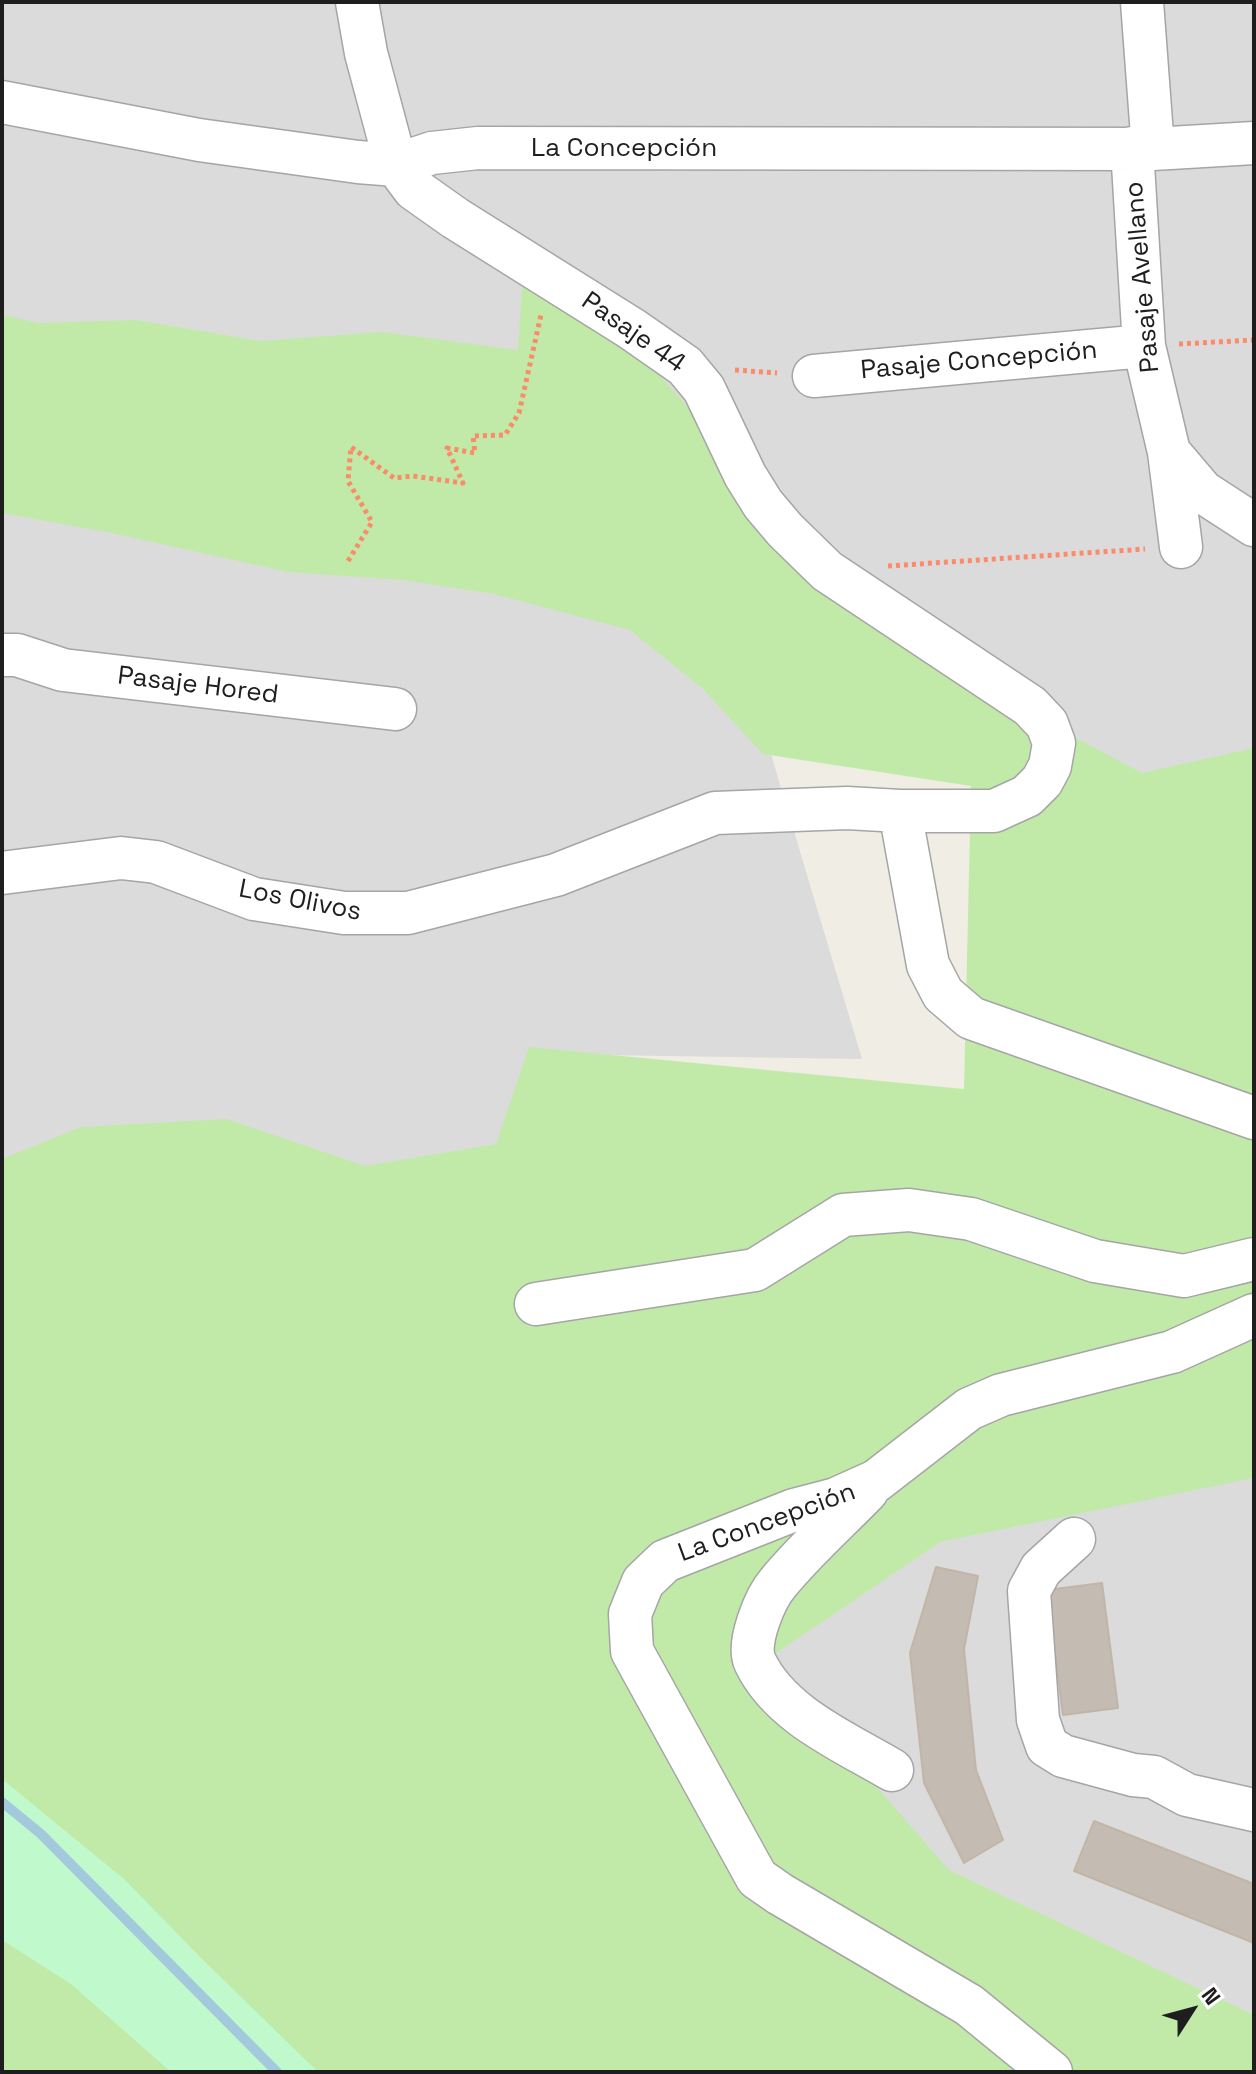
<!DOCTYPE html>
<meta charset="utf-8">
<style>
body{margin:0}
#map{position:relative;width:1256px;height:2074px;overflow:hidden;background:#efede4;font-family:"Space Grotesk",sans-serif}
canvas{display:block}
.frame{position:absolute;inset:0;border:4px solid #1e1e1e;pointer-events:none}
.north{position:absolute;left:1152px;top:1970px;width:80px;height:80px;-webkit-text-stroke:6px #fff;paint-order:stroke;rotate:54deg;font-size:22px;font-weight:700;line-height:32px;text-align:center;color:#1e1e1e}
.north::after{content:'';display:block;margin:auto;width:28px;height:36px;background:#1e1e1e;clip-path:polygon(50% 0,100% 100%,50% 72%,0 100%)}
</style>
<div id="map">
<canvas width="1256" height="2074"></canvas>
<div class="frame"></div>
<div class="north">N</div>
</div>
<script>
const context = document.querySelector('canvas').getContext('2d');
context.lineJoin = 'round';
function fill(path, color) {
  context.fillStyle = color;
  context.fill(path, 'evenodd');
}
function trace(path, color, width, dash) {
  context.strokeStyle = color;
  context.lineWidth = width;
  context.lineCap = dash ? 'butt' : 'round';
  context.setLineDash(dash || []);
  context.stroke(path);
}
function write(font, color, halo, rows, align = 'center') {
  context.font = font + ' "Space Grotesk",sans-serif';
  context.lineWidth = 7;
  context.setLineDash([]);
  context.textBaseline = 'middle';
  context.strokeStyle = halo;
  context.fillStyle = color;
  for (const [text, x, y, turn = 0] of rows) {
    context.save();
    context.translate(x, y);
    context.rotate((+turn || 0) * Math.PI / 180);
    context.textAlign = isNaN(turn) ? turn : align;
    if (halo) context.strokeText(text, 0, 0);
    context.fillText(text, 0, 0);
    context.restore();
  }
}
const residential = new Path2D(`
 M2,2H1254V756L1141,781L260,348L2,323Z
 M2,505L404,572L633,623L707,683L770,751L862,1059L535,1054L502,1151L365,1173L2,1167Z
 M1254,1471V2024L944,1876L754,1658L937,1535Z`);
const grass = new Path2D(`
 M522,285L653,368L772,501L763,504L884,636L1142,773L1254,748V1478L940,1542L766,1660L949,1870L1254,2015V2072H2V1159L81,1127L227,1119L365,1166L496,1144L529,1047L964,1089L971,786L763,754L702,688L630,630L494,594L404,580L288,572L107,532L2,513V315L40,323L136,320L261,341L382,332L518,350Z`);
const park = new Path2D(`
 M2,1779L124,1879L202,1959L318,2072H171L71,1984L2,1940Z`);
const stream = new Path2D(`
 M2,1802L41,1834L277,2072`);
const building = new Path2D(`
 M936,1567L978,1576L964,1649L976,1770L1003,1840L964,1863L924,1783L910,1653Z
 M1102,1583L1118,1708L1063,1715L1047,1590Z
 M1094,1821L1254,1884V1943L1074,1871Z`);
const path = new Path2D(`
 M1179,344L1254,340
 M735,370L777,373
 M348,561L372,522L348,481L351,447L394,478L413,476L463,483L447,448L475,453L473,436L505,435L519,413L541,315
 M888,566L1145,549`);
const minor = new Path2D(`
 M1142,2L1153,149
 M2,102L199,140L358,162L396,165L432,153L478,148L1153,149L1254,143
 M1132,148L1144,346L1169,452L1181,547
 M814,376L1144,346
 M1169,452L1203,492L1254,525
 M2,655H17L63,670L395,709
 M900,811L928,965L943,994L971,1018L1254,1118
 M2,873L121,858L156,862L254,899L344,913H408L556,875L715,813L847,808L900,811H994L1027,796L1042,781L1050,766L1054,743L1047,724L1030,706L827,571L785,530L763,504L745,475L704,389L685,366L632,329L455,218L414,189L396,165L366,53L357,2
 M536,1304L755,1270L843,1215L909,1210L971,1219L1095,1261L1184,1276L1254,1259
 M867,1491C838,1521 805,1550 778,1583C765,1598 746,1644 755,1662C780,1715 845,1742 892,1770
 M1074,1539L1041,1569L1029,1591L1038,1720L1047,1746L1063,1756L1133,1775L1154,1777L1187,1795L1254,1810
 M1051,2072L969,2005L780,1894L757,1878L632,1651L630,1614L643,1582L665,1561L794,1510L836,1499L876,1481L969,1409L1001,1395L1172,1352L1254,1315`);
const streetNames = [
 ["La Concepción",624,149],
 ["Pasaje Avellano",1143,277,-95],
 ["Pasaje 44",633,333,35],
 ["Pasaje Concepción",979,361,-5],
 ["Pasaje Hored",198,686,7],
 ["Los Olivos",300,901,11],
 ["La Concepción",767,1523,-20]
];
fill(residential, '#dcdbdb');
fill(grass, '#c1eaa9');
fill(park, '#c0facc');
trace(stream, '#a4c9dd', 10);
fill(building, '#c4bcb3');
trace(building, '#c1b5a6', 2);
trace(minor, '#a5a5a5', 45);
trace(path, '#fb8b69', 5, [4, 4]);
trace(minor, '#fff', 42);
write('26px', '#1e1e1e', '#fff', streetNames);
</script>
